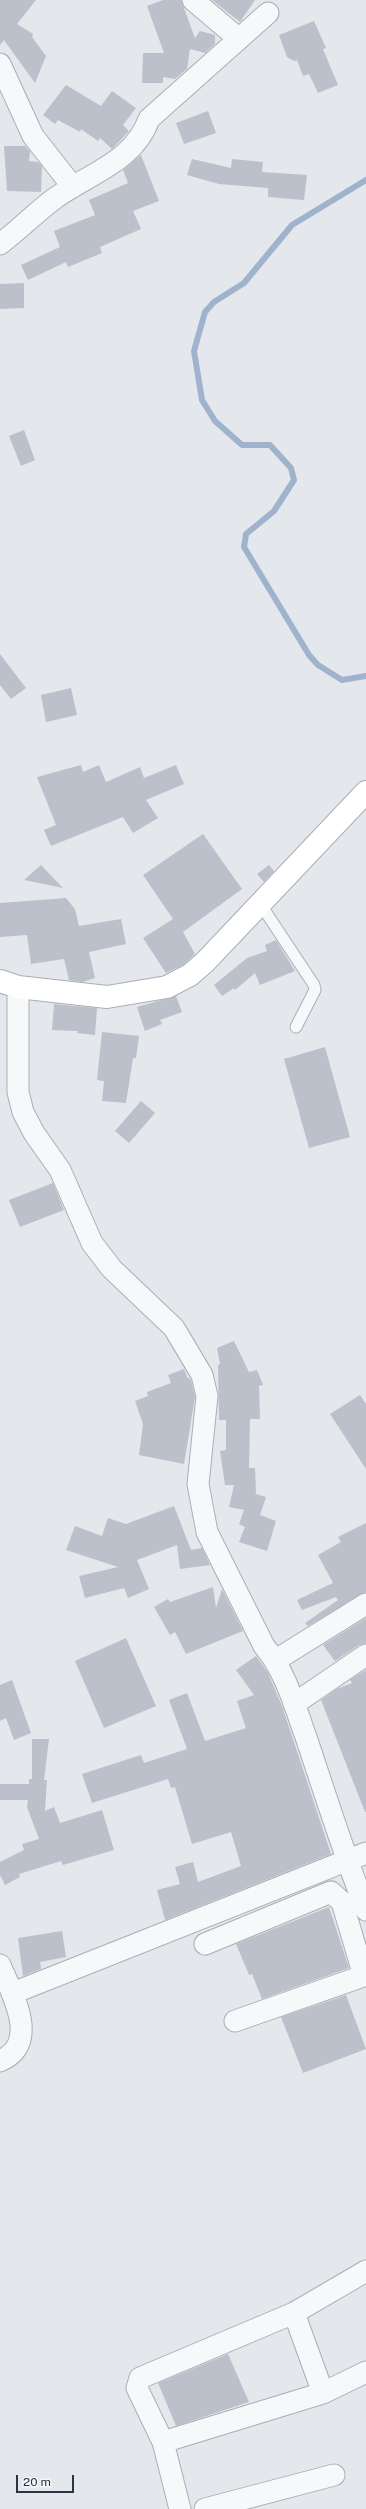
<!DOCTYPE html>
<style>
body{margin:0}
#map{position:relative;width:366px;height:2509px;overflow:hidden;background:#e4e7ec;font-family:"Public Sans",sans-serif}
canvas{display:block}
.scale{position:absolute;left:16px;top:2475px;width:58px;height:18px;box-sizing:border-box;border:2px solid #2b3445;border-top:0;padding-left:5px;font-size:12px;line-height:14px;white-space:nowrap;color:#2b3445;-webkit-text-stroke:3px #f4f6f9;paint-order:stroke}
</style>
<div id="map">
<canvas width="366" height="2509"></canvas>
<div class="scale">20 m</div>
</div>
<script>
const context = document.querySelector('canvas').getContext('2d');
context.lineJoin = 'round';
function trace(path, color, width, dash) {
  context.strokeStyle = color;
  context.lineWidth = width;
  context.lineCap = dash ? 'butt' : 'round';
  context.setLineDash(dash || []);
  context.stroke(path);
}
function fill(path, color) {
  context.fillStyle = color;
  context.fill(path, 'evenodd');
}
const stream = new Path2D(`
 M366,180L292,225L244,283L214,302L205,312L194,351L202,400L215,421L242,445H270L291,468L294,480L274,511L246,534L244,547L309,655L318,665L342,680L366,676`);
const building = new Path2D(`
 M0,0H36L17,24L33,34L32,37L46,56L35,83L4,40L0,45Z
 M163,0H181L195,38L200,31L215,35V44L205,53L190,49L187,69L175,79L163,77V83H142L143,53H164L147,6Z
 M212,0H255L240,22Z
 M314,21L326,48L323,49L338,85L318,93L309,74L303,76L297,60L294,61L287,57L279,35Z
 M66,85L101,106L112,91L136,108L123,125L129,131L114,147L112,149L100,138L98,141L81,129L80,132L58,120L55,124L43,115Z
 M208,111L216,133L184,144L176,123Z
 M4,146H25L30,151L29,161L38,162L42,166L41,192L7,191Z
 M141,155L159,201L133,211L141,229L100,247L102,253L68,267L66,262L28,280L21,265L60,247L54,231L95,215L89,200L128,183L123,170Z
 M192,159L231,168L232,159L263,162L262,172L307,175L304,200L268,197V188L219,184L187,175Z
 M24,283V308L0,309V284Z
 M24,430L35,460L21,466L9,436Z
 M0,654L26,688L11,699L0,685Z
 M71,688L77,715L46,722L41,695Z
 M81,765L83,772L99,765L106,782L140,767L144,778L176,765L184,784L146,800L158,818L133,833L123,817L51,846L44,830L56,825L37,777Z
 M203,834L242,889L183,932L195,954L183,965L166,973L143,938L173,919L143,875Z
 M41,865L63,888L24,880Z
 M269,865L274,871L264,882L257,874Z
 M66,898L75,909L79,926L121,919L126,944L89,952L95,978L82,982L69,980L64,959L31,964L27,935L0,937V903Z
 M276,940L295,971L260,985L255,973L235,990L234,988L222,996L214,985L247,958L267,951L265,945Z
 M176,996L182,1012L160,1020L162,1024L145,1031L137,1007Z
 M54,1004L97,1008L95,1035L77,1033L78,1031L52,1030Z
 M102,1032L139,1036L136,1058H133L126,1103L102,1101L104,1081L97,1080Z
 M325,1047L350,1137L309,1148L284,1059Z
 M141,1101L155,1113L129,1143L115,1131Z
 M53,1183L64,1210L20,1227L9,1200Z
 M234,1341L249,1372L257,1370L263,1385L259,1386L260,1419H250L249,1468H255L256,1494L266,1497L260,1515L276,1521L267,1551L239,1542L245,1527L239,1524L244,1510L229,1507L234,1485H225L220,1451L226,1450V1420H219L218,1365L220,1364L217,1348Z
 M184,1369L187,1377L191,1380L195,1397L184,1464L139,1455L143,1424L135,1401L148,1396L147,1392L171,1383L168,1375Z
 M360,1395L366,1404V1469L330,1414Z
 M174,1506L191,1550L202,1548L210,1565L180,1569L177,1545L137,1560L149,1589L128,1598L124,1588L85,1598L79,1576L118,1567L66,1550L75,1526L102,1536L108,1518L126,1524Z
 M366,1523V1592L308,1626L305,1623L338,1600L336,1597L302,1610L297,1600L333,1583L318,1555L341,1542L338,1537Z
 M213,1587L216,1608L222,1589L243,1631L186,1654L175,1632L170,1635L154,1607L168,1599L170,1602Z
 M366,1618V1643L359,1645L335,1661L323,1645Z
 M126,1638L156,1706L104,1728L75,1661Z
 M256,1656L268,1673L282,1706L331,1854L165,1920L157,1890L180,1884L175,1867L193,1862L198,1882L241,1866L231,1832L192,1844L175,1787L171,1788L168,1779L92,1803L82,1774L141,1755L144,1763L187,1749L169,1700L187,1693L205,1741L246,1728L237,1701L254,1695L236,1670Z
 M366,1670V1812H365L321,1700L337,1689L352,1683L350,1680Z
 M12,1680L31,1733L14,1740L6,1718L0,1721V1685Z
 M32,1739H49L44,1780H47L45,1811L54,1807L60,1823L102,1810L114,1850L63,1865L61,1861L19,1874L20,1877L5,1885L0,1875V1862L24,1850L22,1844L39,1839L27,1807L28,1800H0V1784H29V1779H32Z
 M329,1907L349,1968L262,1999L252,1974L249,1975L236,1944Z
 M62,1931L66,1957L40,1962L41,1969L23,1976L18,1938Z
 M346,1995L366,2049L303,2073L281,2017Z
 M228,2354L249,2402L176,2426L158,2383Z`);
const lane = new Path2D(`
 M261,905L314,985L315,990L296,1027`);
const street = new Path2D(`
 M193,0L239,39
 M0,64L33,136L73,187
 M0,244C19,230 35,213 54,199C88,174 134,162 149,119L268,13
 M18,987V1092L23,1112L34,1133L60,1170L92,1243L112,1269L174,1328L202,1375L207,1396L198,1484L207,1532L264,1646C286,1672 295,1707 307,1740C326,1797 344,1854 366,1910
 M276,1660L366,1604
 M294,1704L366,1655
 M205,1944L331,1892L342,1902L364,1976
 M0,1965C12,1994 41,2043 0,2061
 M13,1993L366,1853
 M235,2021L366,1975
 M323,2393L366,2372
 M163,2442L323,2393L294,2313
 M180,2509L163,2442L137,2388L140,2378L294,2313L366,2271
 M205,2509L334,2475`);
const secondary = new Path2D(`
 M0,981L18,987L107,997L167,987L190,975L205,962L366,792`);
trace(stream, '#9fb4cc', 6);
fill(building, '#bbc0ca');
trace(lane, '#a9aeb7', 13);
trace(street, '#a9aeb7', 23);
trace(secondary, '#a9aeb7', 24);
trace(lane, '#f7f8fa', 11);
trace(street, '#f7f8fa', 21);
trace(secondary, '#fff', 22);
</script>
